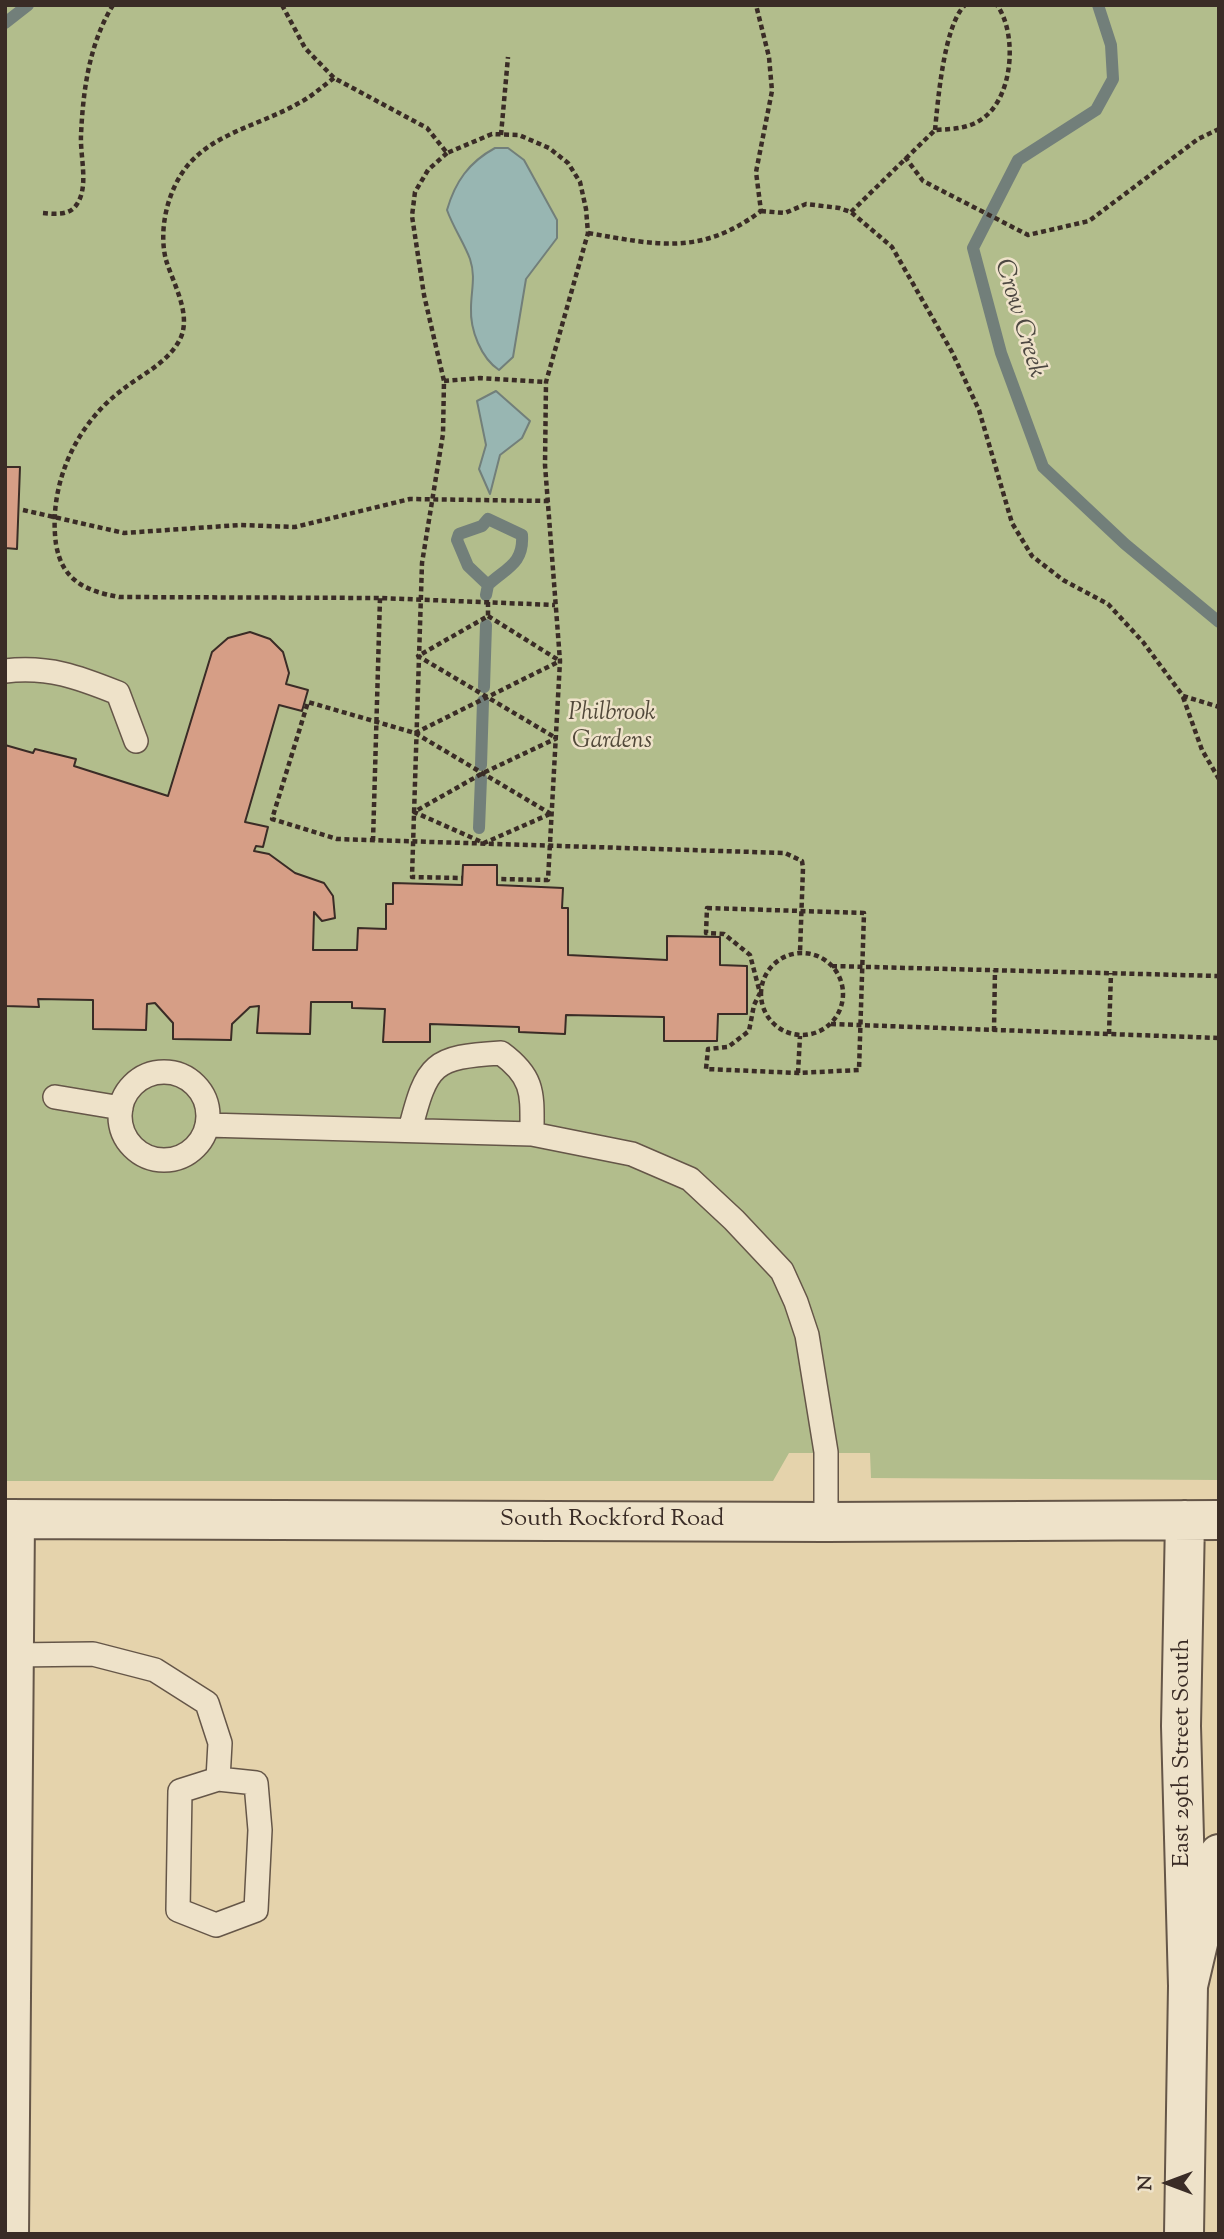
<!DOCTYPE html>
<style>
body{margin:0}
#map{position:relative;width:1224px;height:2239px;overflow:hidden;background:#e5d3ac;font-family:"Sorts Mill Goudy",serif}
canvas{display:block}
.frame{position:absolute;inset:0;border:7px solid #3a2c26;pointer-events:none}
.north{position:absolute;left:1133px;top:2148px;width:70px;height:70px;-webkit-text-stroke:5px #eee2c9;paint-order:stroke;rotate:270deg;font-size:19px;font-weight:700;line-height:28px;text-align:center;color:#3a2c26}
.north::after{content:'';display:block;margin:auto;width:24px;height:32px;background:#3a2c26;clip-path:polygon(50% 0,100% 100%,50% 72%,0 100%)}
</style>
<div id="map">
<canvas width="1224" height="2239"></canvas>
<div class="frame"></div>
<div class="north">N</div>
</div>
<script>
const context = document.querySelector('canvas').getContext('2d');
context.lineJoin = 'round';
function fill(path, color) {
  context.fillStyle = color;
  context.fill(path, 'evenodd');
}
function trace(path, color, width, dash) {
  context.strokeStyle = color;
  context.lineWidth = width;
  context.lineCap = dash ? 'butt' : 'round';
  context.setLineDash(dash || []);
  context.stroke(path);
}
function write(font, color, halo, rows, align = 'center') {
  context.font = font + ' "Sorts Mill Goudy",serif';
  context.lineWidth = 5;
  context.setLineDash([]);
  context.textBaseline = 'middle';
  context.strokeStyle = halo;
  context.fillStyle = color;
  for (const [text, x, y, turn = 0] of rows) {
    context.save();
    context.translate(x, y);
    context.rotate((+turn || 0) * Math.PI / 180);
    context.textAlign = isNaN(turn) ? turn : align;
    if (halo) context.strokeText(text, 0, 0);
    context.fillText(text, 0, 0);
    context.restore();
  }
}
const green = new Path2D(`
 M5,5H1219V1480L871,1478L870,1453H789L773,1481H5Z`);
const water = new Path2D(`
 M495,148H508L524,160L557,220V238L526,279L513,357L499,370C481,358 470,330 471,308C471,291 476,277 470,259C464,243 453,227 447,210C455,182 469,162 495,148Z
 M496,391L530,421L522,438L500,455L490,494L479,469L486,445L477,401Z`);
const stream = new Path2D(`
 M1098,5L1111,45L1113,79L1096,110L1018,160L973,248L1001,353L1043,467L1125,544L1219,622
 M5,23L28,5
 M486,595L488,585C506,568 524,564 522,535L488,519L482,526L459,534L457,540L468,566L488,585
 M484,687L486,625
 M481,765L483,701
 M479,828L481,778`);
const building = new Path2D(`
 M5,467H20L17,549L5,548Z
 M250,632L270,639L283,652L289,673L286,684L308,690L302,711L279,705L245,822L268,827L263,847L256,846L254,851L269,854L295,873L324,883L333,896L335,918L322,921L314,912L313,950H357L358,928L386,929V904H393V883L462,885L463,865H497V885L563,888L562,908H568V955L667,960V936L720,937V965L747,966V1014H718L717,1041H664V1017L566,1015L565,1034L519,1032V1027L430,1024V1042H383L385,1009L352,1008V1002H311L310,1034L257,1033L259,1006L250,1007L232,1024L231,1040L173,1039V1023L155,1003L147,1004L146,1030L93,1029V1000L38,999L39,1007L5,1006V745L33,753L35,749L76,759L74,766L168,796L212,652L228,638Z`);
const path = new Path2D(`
 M282,5L305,48L334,78L427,128L447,153L492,134L519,135L549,148L568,163L580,182L586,209L588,233L546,382L545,465L560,661L548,880L497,879
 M334,78C322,87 311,97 299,103C263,124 216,132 188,165C168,189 158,229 166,260C173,283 191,313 181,337C170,362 142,374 122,390C75,425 48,486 56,544C62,581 86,591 119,597L380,598L555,605
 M935,130C938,100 944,25 965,5
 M501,135L508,57
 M447,153L428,170L415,192L412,216L424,295L444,381L443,434L422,563L412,877L462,878
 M905,157L923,181L1028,235L1089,221L1198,139L1219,129
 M761,211L785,213L806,204L839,208L851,212L892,247L952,352L979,410L1012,523L1032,556L1063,580L1108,604L1143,642L1183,696L1219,707
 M851,212L935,130C951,129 968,129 982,119C1013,98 1018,35 997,5
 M43,213C55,214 70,216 77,204C89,186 80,157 81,135C83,91 89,44 113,5
 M588,233C657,245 701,256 761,211L756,172L772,91L769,57L756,5
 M444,381L480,378L546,382
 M23,510L124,533L240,525L295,527L410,499L549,501
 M488,602V616L418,656L556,738
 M488,616L560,661
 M1183,697L1202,750L1219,779
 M415,733L560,661
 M550,814L484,843L414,812L483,773L557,738
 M551,814L415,733L308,702L272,819L337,839L785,853L802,861L803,868L800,952
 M373,841L380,598
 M707,908L864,913L859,1070L798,1073L706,1069L708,1049L728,1047L749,1031L754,1005L760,993L750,955L724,934L706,933Z
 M761 994a41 41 0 1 1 82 0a41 41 0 1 1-82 0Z
 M832,966L1219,976
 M831,1024L1219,1038
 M994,1031L995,970
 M1109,1034L1111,973
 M798,1073L800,1036`);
const lane = new Path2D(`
 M5,671C49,666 78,677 118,693L136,741
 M120 1116a44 44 0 1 1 88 0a44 44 0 1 1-88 0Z
 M55,1097L121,1108
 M207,1125L532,1134L632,1154L690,1179L734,1220L782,1271L796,1302L807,1335L826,1452V1522
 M410,1130C427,1063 433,1057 501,1053C535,1078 532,1094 532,1134
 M14,1655L93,1654L155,1670L207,1703L220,1743L218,1779L256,1783L260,1830L256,1910L216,1925L178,1910L180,1791L218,1779`);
const street = new Path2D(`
 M5,1519L826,1522L1219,1520
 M1185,1520L1181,1726L1188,1986
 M9,2234L15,1519
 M1184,2234L1188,1986L1219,1854`);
const parkNames = [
 ["Philbrook",612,715],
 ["Gardens",612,743]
];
const streetNames = [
 ["South Rockford Road",612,1521],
 ["East 29th Street South",1184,1753,-90]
];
const waterNames = [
 ["Crow Creek",1018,319,73]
];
fill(green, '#b2bd8c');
fill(water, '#98b6b2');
trace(water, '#727f7a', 2);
trace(stream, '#727f7a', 12);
fill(building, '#d69e86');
trace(building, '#3a2c26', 2);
trace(lane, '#655648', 26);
trace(street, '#655648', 42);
trace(path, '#3a2c26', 4.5, [5, 3.5]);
trace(lane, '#eee2c9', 23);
trace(street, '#eee2c9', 38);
write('italic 24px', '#52493a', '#eee2c9', parkNames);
write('24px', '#3a2c26', '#eee2c9', streetNames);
write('italic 26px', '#4d4842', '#eee2c9', waterNames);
</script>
